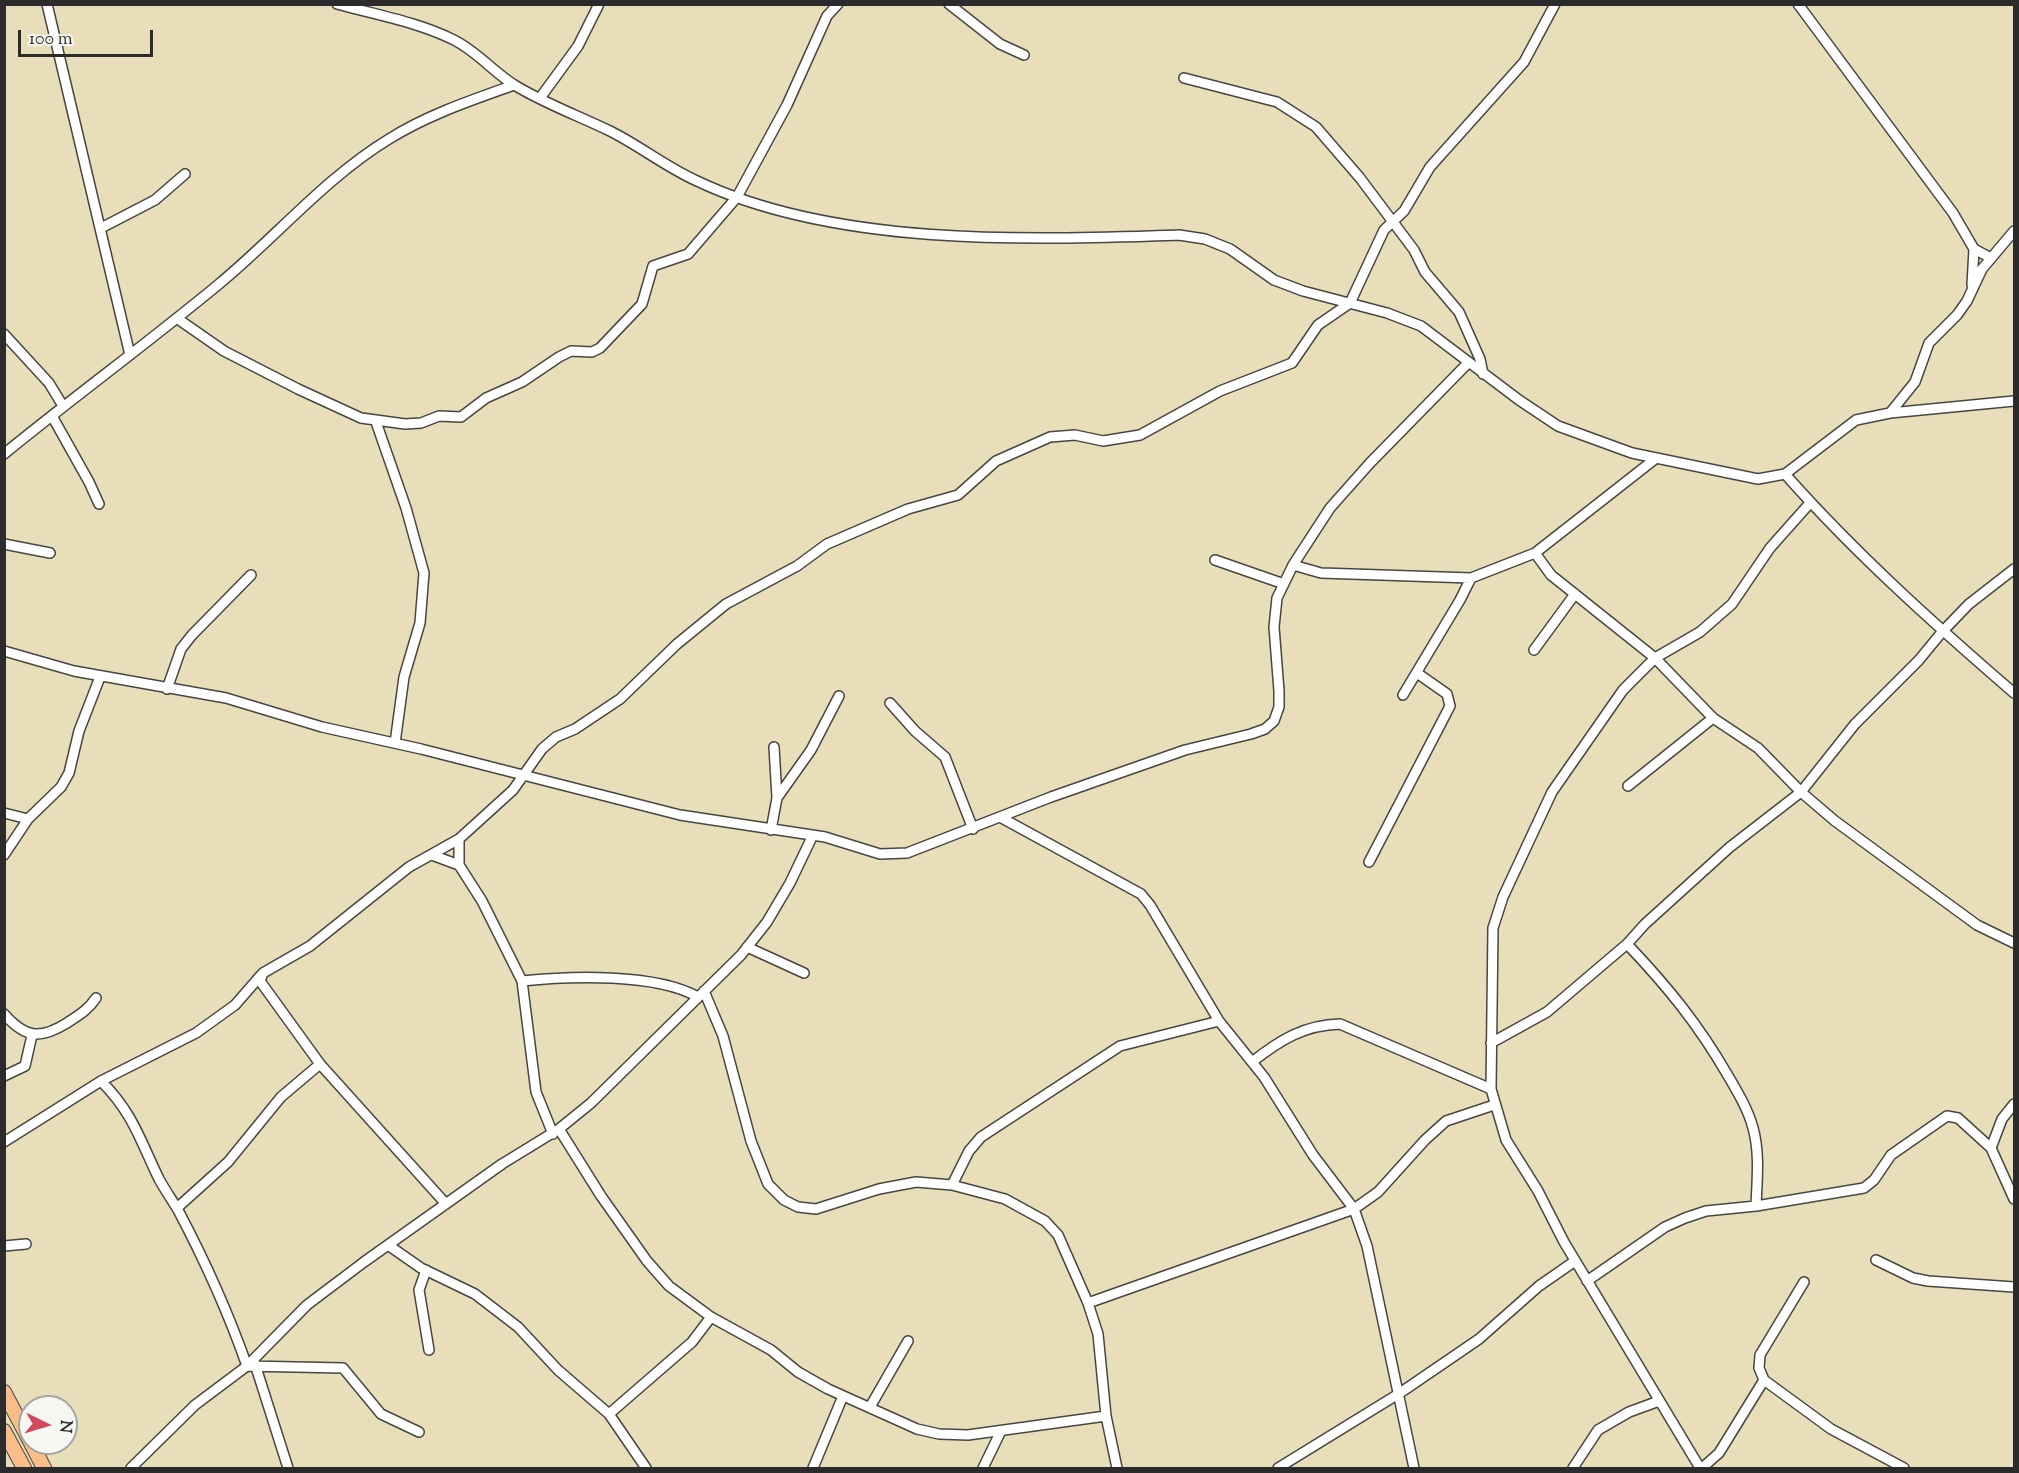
<!DOCTYPE html>
<style>
body{margin:0}
#map{position:relative;width:2019px;height:1473px;overflow:hidden;background:#e8deba;font-family:"Sorts Mill Goudy",serif}
canvas{display:block}
.frame{position:absolute;inset:0;border:6px solid #2b2b2b;pointer-events:none}
.north{position:absolute;left:18px;top:1395px;width:60px;height:60px;box-sizing:border-box;background:#f6f6f2;border:2px solid #a5a5a2;border-radius:50%;rotate:95deg;font-size:16px;font-weight:700;line-height:24px;text-align:center;color:#2b2b2b}
.north::after{content:'';display:block;margin:auto;width:21px;height:27px;background:#d1495b;clip-path:polygon(50% 0,100% 100%,50% 72%,0 100%)}
.scale{position:absolute;left:18px;top:30px;width:135px;height:27px;box-sizing:border-box;border:3px solid #2b2b2b;border-top:0;padding-left:8px;font-size:18px;line-height:21px;white-space:nowrap;color:#2b2b2b;-webkit-text-stroke:4px #f6f6f2;paint-order:stroke}
</style>
<div id="map">
<canvas width="2019" height="1473"></canvas>
<div class="frame"></div>
<div class="north">N</div>
<div class="scale">100 m</div>
</div>
<script>
const context = document.querySelector('canvas').getContext('2d');
context.lineJoin = 'round';
function trace(path, color, width, dash) {
  context.strokeStyle = color;
  context.lineWidth = width;
  context.lineCap = dash ? 'butt' : 'round';
  context.setLineDash(dash || []);
  context.stroke(path);
}
const minor = new Path2D(`
 M47,4L130,355
 M337,4C377,15 418,22 454,40C478,52 494,73 516,86C546,104 579,116 610,131C640,146 666,167 697,181C836,247 1028,240 1179,235L1205,239L1230,249L1274,280L1303,291L1387,313L1421,326L1519,400L1558,426L1632,453L1758,479L1785,474L1856,420L1890,413L2014,401
 M949,4L1000,44L1024,55
 M1798,4L1953,213L1974,249L1991,258
 M1184,78L1277,102L1316,127L1360,178L1414,250L1425,272L1459,312L1480,359L1483,374
 M540,98L578,46L599,4
 M101,228L155,200L185,174
 M1972,285L1974,249
 M178,319L224,351L298,389L361,418L405,424L421,423L439,416L461,417L486,398L522,382L559,357L571,351L592,352L600,348L642,304L653,266L688,254L737,197L787,105L827,16L838,4
 M4,334L49,383L63,406
 M1890,413L1915,382L1929,343L1957,315L1967,301L1982,269L2014,231
 M52,416L89,482L99,504
 M376,422L406,508L424,573L420,623L404,677L395,743
 M4,454C75,396 149,342 219,284C276,237 325,178 389,139C427,115 472,100 514,85
 M1785,474C1855,553 1934,624 2014,693
 M4,544L50,553
 M1535,553L1551,575L1655,658L1713,718L1758,748L1801,792L1835,821L1977,925L2014,943
 M1215,560L1284,584
 M1293,565L1321,573L1471,578L1535,553L1655,459
 M1534,650L1575,594
 M4,651L74,671L226,698L322,727L421,749L680,815L825,837L880,854L907,853L1051,797L1185,750L1251,734L1265,729L1274,721L1279,707V691L1274,627L1277,598L1293,565L1330,508L1370,463L1468,363
 M167,689L181,649L192,635L251,575
 M1403,695L1460,600L1471,578
 M890,703L915,731L945,757L973,829
 M774,747L777,798
 M1628,786L1713,718
 M4,813L28,819
 M1000,817L1141,894L1150,905L1219,1021L1264,1077L1313,1155L1354,1209L1367,1246L1414,1468
 M771,830L777,798L811,750L839,696
 M4,855L28,819L61,787L69,773L79,731L100,677
 M432,855L459,865
 M1369,862L1450,706L1447,694L1417,673
 M1627,944C1667,986 1698,1024 1727,1074C1737,1091 1748,1109 1753,1128C1760,1153 1757,1180 1756,1206
 M747,947L804,973
 M522,981C570,976 656,973 698,997
 M704,991L723,1036L751,1141L768,1184L784,1200L798,1207L816,1209L879,1189L916,1182L952,1185L1005,1199L1045,1221L1058,1235L1088,1303L1098,1334L1106,1416L1117,1468
 M4,1014C26,1039 41,1039 67,1023C79,1015 88,1010 96,998
 M1491,1043L1547,1012L1627,944L1645,924L1730,847L1801,792L1855,724L1919,660L1942,632L1969,604L2014,569
 M1252,1062C1280,1040 1304,1025 1340,1024L1491,1089
 M4,1076L25,1066L32,1035
 M101,1081C133,1113 140,1140 159,1179C165,1190 172,1200 178,1210C205,1261 228,1312 247,1366L343,1368L381,1414L419,1432
 M2014,1104L2002,1119L1991,1148L2014,1199
 M559,1129L601,1196L647,1261L669,1286L711,1317L771,1350L798,1372L828,1389L917,1429L939,1434L968,1435L1106,1416
 M553,1134L536,1092L522,981L482,901L459,865V839L513,790L542,749L556,737L575,729L620,699L677,644L726,604L797,566L827,544L908,509L958,495L996,461L1050,437L1075,435L1103,441L1140,435L1220,391L1292,363L1318,325L1350,303L1384,230L1404,211L1430,167L1524,62L1555,4
 M4,1142L101,1081L196,1033L235,1005L262,974
 M952,1185L969,1151L981,1137L1120,1046L1219,1021
 M446,1204L320,1064L260,981L263,973L310,946L409,867L459,839
 M177,1208L228,1162L281,1097L320,1064
 M388,1245L421,1268L475,1294L518,1327L558,1370L609,1414L646,1468
 M4,1246L26,1244
 M1876,1260L1913,1278L1928,1281L2014,1287
 M426,1270L419,1290L429,1350
 M1587,1281L1665,1227L1685,1218L1706,1211L1756,1206L1864,1188L1874,1180L1891,1155L1947,1116L1958,1118L1991,1148
 M1804,1282L1760,1355L1759,1368L1764,1380L1831,1429L1904,1468
 M1088,1303L1354,1209L1378,1192L1425,1140L1446,1121L1494,1105
 M254,1361L288,1468
 M870,1407L908,1341
 M609,1414L692,1342L711,1317
 M131,1468L195,1405L247,1366L307,1305L364,1262L502,1164L559,1129L591,1103L741,955L767,922L790,883L812,837
 M813,1468L843,1396
 M983,1468L1001,1431
 M1278,1468L1400,1393L1479,1339L1539,1286L1575,1261
 M1573,1468L1598,1430L1629,1412L1659,1401
 M1700,1468L1564,1242L1538,1191L1506,1140L1491,1089L1493,928L1503,897L1552,792L1623,690L1655,658L1700,632L1732,604L1770,548L1810,503
 M1702,1468L1719,1453L1764,1380`);
const highway = new Path2D(`
 M4,1392L30,1441
 M4,1431L24,1468
 M31,1443L44,1468`);
trace(minor, '#474640', 12);
trace(highway, '#474640', 16);
trace(minor, '#fff', 9);
trace(highway, '#f8bd89', 14);
</script>
